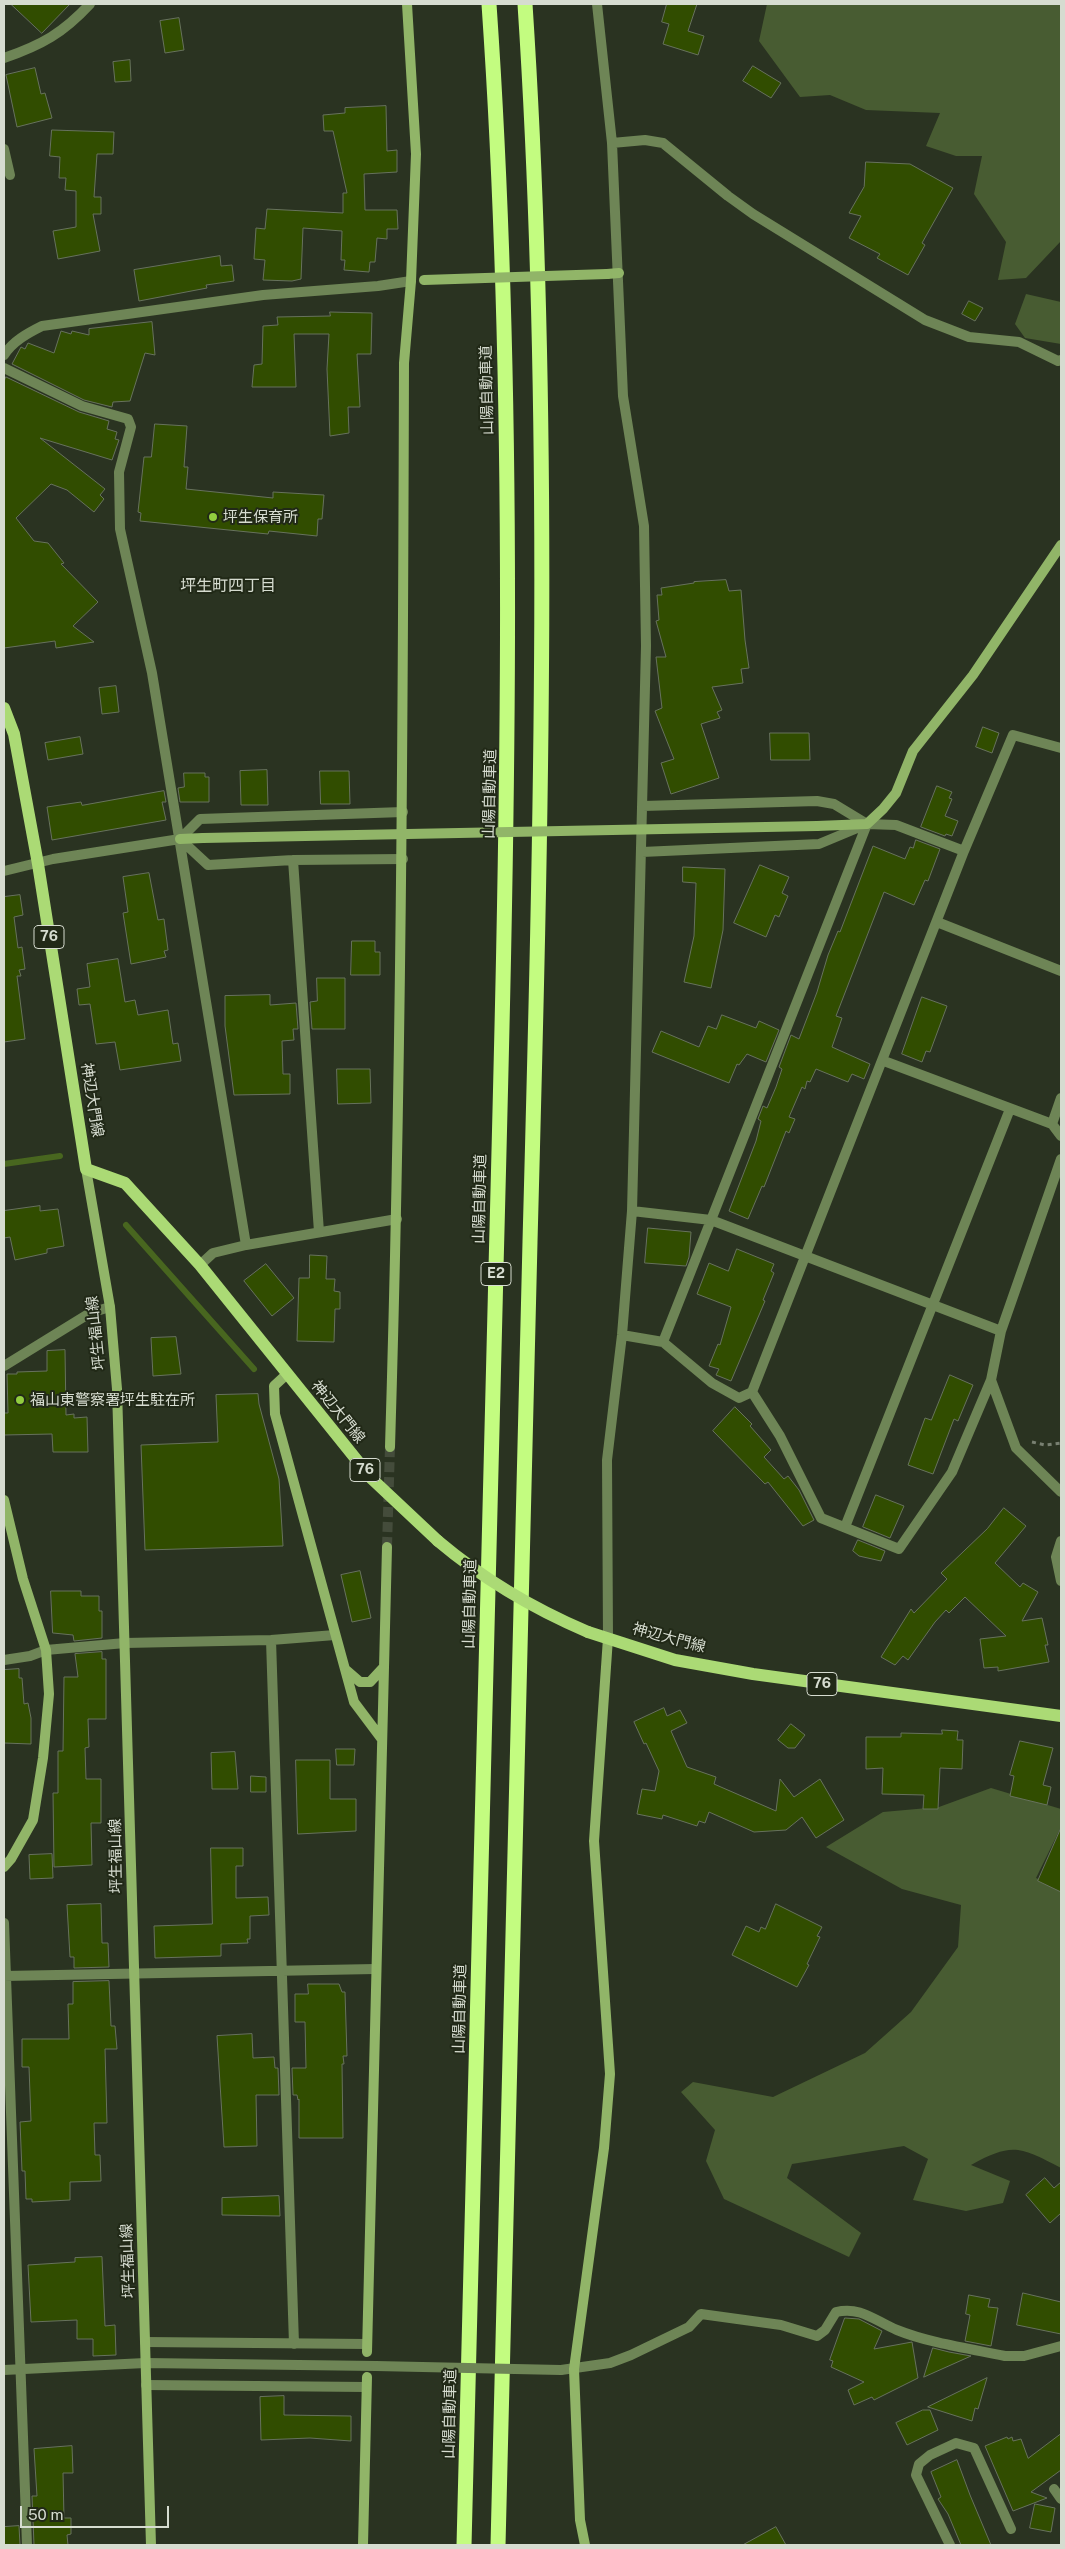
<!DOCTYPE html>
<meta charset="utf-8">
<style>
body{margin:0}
#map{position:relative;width:1065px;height:2549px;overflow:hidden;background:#2a3321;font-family:"Public Sans",sans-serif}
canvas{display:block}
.frame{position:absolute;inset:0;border:5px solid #d6dcd0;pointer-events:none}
.scale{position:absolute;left:20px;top:2506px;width:149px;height:22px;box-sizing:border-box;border:2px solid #d6dcd0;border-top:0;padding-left:6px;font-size:15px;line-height:18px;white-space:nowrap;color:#d6dcd0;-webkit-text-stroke:4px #212917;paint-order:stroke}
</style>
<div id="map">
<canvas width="1065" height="2549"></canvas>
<div class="frame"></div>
<div class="scale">50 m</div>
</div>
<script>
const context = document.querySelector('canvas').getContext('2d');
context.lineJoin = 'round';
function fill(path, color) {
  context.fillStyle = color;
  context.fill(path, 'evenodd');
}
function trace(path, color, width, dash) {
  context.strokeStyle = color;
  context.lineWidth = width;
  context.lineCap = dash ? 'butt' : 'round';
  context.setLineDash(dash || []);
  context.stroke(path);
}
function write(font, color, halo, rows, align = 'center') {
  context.font = font + ' "Public Sans","Noto Sans JP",sans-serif';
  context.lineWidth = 4;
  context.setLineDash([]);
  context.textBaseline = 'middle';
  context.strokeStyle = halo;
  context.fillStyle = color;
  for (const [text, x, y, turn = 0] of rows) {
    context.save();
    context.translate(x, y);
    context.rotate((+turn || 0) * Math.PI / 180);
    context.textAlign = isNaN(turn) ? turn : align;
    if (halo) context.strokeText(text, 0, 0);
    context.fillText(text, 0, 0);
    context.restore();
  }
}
const green = new Path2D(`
 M767,4H1061V241L1026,278L998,280L1006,242L974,194L982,156H956L926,146L940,113L866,110L830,95L800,97L759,41Z
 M1026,294L1061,302V344L1025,338L1015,324Z
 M991,1788L1061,1809V1827L1036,1878L1061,1889V2168C1020,2147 1013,2142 971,2165L1010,2181L1003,2203L966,2211L913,2200L928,2159L904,2146L792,2164L787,2178L861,2233L849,2257L724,2199L706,2161L715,2130L681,2092L693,2082L773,2097L865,2053L911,2012L958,1947L961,1905L902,1889L826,1847L883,1812L939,1807Z`);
const stream = new Path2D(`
 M4,1164L60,1156
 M126,1225L254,1369`);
const building = new Path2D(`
 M11,4H70L42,33Z
 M667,4H697L688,31L704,36L698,55L663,44L669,24L662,22Z
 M179,18L184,50L165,53L160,21Z
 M130,60L131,81L115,82L113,62Z
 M753,66L781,83L771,98L743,81Z
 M35,68L41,94L45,93L52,118L17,127L6,75Z
 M386,106L387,151L397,150V172L364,174L365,210H397L398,229H387V239L377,238L375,262H370L369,272L344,270L345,260H341L342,231L303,228L301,279L292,281L263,280L265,260L254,259L256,228L265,229L267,209L343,213V193H347L333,131H324L323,115L345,113V108Z
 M52,130L114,132L113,154H97L94,197H101V214H93L100,251L58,259L53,231L76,227V191L65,190L66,178H59L60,157L50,156Z
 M866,162L910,164L953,188L922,243L925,245L908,275L877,258L880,254L849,238L861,216L849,213L864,187Z
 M220,256L221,266L232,265L234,281L206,285L207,288L139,301L134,270Z
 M969,301L983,308L975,321L962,314Z
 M330,312L372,313L371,354H357L360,407H348L349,433L330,436L327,369L329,334H294L296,387H252L254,365L262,364L263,326L278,325L277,317L330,316Z
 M152,322L155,355L145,353L130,401L113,402L112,407L84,400L12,364L21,347L25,349L28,343L54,353L61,331L71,334L72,331L89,335V329Z
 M6,377L79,412L109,421L107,429L117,432L115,439L119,440L112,460L40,438L105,489L100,495L104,499L94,512L67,490L51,484L16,518L34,541L48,543L64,563L61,564L98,602L73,626L94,642L56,648L55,641L4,648V382Z
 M155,424L187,426L184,467H188L186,489L273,498V492L324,495L322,519H318L317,536L269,531L268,534L140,521L141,513L138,512L144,457H151Z
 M726,580L729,591L741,590L745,640L749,668L741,669L743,683L712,687L722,710L717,712L720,718L701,724L719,778L671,794L661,763L674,759L655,711L662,708L656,657H666L656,621L659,620L657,595H662L661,588L694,583V582Z
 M116,686L119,712L102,714L99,688Z
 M983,727L999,733L992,753L976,747Z
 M770,733H809L810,760H771Z
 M80,737L83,754L48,760L45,743Z
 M267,770L268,805H241L240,771Z
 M320,771H349L350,804H321Z
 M184,773H205V777H209V802H180L178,788L184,787Z
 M937,786L952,792L949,798L952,799L945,816L958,821L952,836L946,834L945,836L921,827Z
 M164,791L166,802H162L166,820L52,840L47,807L81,802L82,805Z
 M916,840L940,849L928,881L925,880L914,905L884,892L836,1016L842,1018L832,1047L870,1064L864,1079L852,1074L848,1082L816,1069L810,1082L807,1081L805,1089L802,1087L789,1117L795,1119L789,1133L786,1131L764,1187L762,1186L748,1219L729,1211L756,1141L761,1121L758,1119L763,1106L767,1108L776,1087L782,1069L779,1067L791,1035L799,1039L817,992L828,955L838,931L840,932L873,846L905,859L910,847L913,848Z
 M760,865L789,877L782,893L788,896L779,917L775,915L766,937L734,923Z
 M683,867L725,869L723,930L711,988L684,982L694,936L696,883L683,882Z
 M149,873L158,920L164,919L168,950L164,951L166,957L131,964L123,913L128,912L123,877Z
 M20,895L23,915L14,917L18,948L22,947L25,969L19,970L21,976H17L25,1039L4,1042V897Z
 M352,941H375V952H380V975H351Z
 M118,959L125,1002L135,1000L138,1015L168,1010L173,1044L178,1043L181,1061L120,1070L115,1042L96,1044L90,1004L79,1005L77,989L90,987L87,964Z
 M317,978H345V1029H312L310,1002L317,1001Z
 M270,995V1005L296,1003L298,1029H293L294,1040L282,1041L283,1074H290V1094L234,1095L225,1026V996Z
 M922,997L947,1006L930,1052L926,1051L922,1062L902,1054Z
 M722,1015L756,1028L759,1021L779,1030L766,1062L747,1054L739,1065L737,1064L729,1083L652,1052L661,1031L699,1047L708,1026L716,1029Z
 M337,1069H370L371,1103L338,1104Z
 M40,1206V1211L58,1209L64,1246L47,1249V1253L15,1260L10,1237L4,1238V1211Z
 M648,1228L691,1232L689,1257L686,1266L645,1263Z
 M737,1249L774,1264L771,1271L774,1273L763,1300L765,1301L731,1381L716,1375L719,1369L709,1366L718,1344L720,1345L731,1307L697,1294L709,1263L728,1271Z
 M310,1255L327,1256L326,1279H335L334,1291L340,1292V1309H335L334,1342L297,1341L299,1278H309Z
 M266,1264L294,1298L272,1316L244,1281Z
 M176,1337L181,1374L153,1376L151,1338Z
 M65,1350L66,1415L74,1414V1418L87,1417L88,1452H53L52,1434L4,1435V1413H8L7,1374H17V1372L47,1371V1351Z
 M950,1375L973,1385L958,1421L954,1419L933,1474L908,1465L925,1418L931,1420Z
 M258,1394L259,1404L279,1479L283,1546L145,1550L141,1445L218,1442L216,1395Z
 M735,1407L752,1424L750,1426L771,1450L764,1457L784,1479L788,1476L799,1490L814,1520L803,1526L768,1482L765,1484L713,1431Z
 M876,1495L904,1506L890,1538L863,1527Z
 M1004,1508L1026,1526L995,1563L1020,1587L1023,1583L1038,1592L1022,1621L1042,1618L1048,1645H1045L1049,1662L998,1671V1667L984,1668L980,1639L1006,1636L965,1597L949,1613L946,1610L935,1622L908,1660L903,1656L895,1665L881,1657L911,1609L914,1613L947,1579L941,1573L987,1529Z
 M858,1540L885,1551L881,1561L859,1556L853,1551Z
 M360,1571L371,1618L352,1622L341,1575Z
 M51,1591H81V1596H99V1611H102V1638L74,1641L73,1635L53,1633Z
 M102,1652V1659H106V1719H88L89,1747L85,1748L86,1779H101V1823H91L92,1865L54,1867L53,1793H58V1751H63L64,1677H78L75,1654Z
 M19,1669V1678H22L24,1704L28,1703L31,1718V1744L4,1743V1670Z
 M664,1708L667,1716L680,1710L687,1723L671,1731L687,1767L716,1777L714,1784L776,1811L780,1779L794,1797L820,1779L844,1820L816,1838L802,1817L786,1830L754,1832L709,1812L705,1823L699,1821L697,1826L663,1815L662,1819L637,1814L642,1789L655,1791L659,1771L646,1743L644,1744L634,1722Z
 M791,1724L805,1735L795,1748H788L778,1740Z
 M942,1730L958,1731L957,1740H963L962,1769L940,1768L938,1809H923L924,1795L882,1794L883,1768L866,1769V1737H901V1733L942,1734Z
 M1020,1741L1053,1748L1043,1785L1051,1787L1047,1805L1010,1796L1014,1776L1010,1775Z
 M336,1749H355L354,1765H337Z
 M235,1752L238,1789H212L211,1753Z
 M296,1760H330V1799H356V1831L298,1834Z
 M251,1776L266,1777V1792H251Z
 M1061,1828V1892L1038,1881Z
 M211,1848H243V1866H236V1898L268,1897L269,1915L250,1916V1939H247L248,1943L221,1944V1956L155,1958L154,1926L212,1924Z
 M52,1854L53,1878L30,1879L29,1855Z
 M101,1904L102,1943H108L109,1967L74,1968V1957H70L67,1905Z
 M776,1904L822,1927L817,1936L820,1937L807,1964L809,1965L797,1987L732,1955L746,1926L759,1932L761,1927L765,1929Z
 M109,1981L111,2026H115L117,2049H105L107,2123H94L95,2155H100L101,2181L70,2182V2200L32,2202V2199H26L25,2171H22L20,2122L31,2121L29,2067H22V2039H69L68,2004H73V1982Z
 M308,1984H339L342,1992H345L347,2056H343L344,2064H342L343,2138H299V2099L298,2100L297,2095H293L292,2068H306L305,2022H295V1994H308Z
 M252,2034L253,2058L274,2057L275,2068H278L279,2095H256L257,2146L224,2147L217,2036Z
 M1045,2178L1054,2188L1061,2182V2213L1050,2223L1026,2195Z
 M279,2196L280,2216L222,2215V2198Z
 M102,2257L105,2326L115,2325L116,2355L93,2356V2339H77V2320L31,2322L28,2265L75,2262V2258Z
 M1023,2293L1061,2302V2334L1017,2325Z
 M969,2295L990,2299L988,2307L998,2308L991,2346L965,2341L970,2315L966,2314Z
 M845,2318L859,2319L882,2331L874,2349L912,2342L918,2378L874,2400L872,2397L854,2405L848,2390L864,2382L831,2367L833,2361L830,2360Z
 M933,2348L949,2352L971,2356L924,2377Z
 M987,2378L978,2409L975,2408L972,2421L928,2407Z
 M284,2396V2415L351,2416V2441L310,2438L261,2440L260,2397Z
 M923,2410H930L938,2430L907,2445L896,2423Z
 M1061,2434V2470L1031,2492L1047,2498L1013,2511L985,2446L1007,2437L1008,2439L1012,2437L1013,2441L1021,2439L1028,2458Z
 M72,2446L73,2473H63L64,2518H71V2534L67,2535L68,2545H34L32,2496H37L34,2449Z
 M957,2460L970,2495L991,2545H961L948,2514L938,2499L941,2497L931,2472Z
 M1035,2504L1055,2508L1051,2532L1030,2528Z
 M19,2526L20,2545H4V2527Z
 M776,2527L786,2545H743Z`);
const secondaryTunnel = new Path2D(`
 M387,1547L390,1447`);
const path = new Path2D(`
 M1032,1442L1045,1445L1061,1443`);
const street = new Path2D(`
 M597,4L612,143L623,396L644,526L646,646L632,1211L622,1335L607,1460L608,1638
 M4,58C42,45 63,33 90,4
 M612,143L645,140L663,143L728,196L753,214L925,320L969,337L1019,342L1058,361L1061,360
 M4,149L10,175
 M4,355C13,341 28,333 42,326L263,295L378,286L411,281
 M4,368L82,406L128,419L131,427L119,472L120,529L152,673L246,1245
 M180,839L208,865L293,860L403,859
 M964,851L1013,735L1061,748
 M642,852L819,844L867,824L896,825L964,851L752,1392L780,1436L821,1518L899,1549L952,1472L991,1380
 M293,860L319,1232
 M4,871L53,859L180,839L200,819L403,812
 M937,922L1061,971
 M884,1061L1052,1124
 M1061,1098L1052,1124L1061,1136
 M632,1211L711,1220L1001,1331L991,1380L1016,1448L1061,1492
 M200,1265L213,1253L246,1245L397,1219
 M1001,1331L1061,1159
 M622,1335L663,1342L867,824L834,804L817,801L643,806
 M663,1342L712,1383L739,1398L752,1392
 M4,1366L90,1313L110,1307
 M845,1527L1010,1109
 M1061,1541L1056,1557L1061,1581
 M271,1640L294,2344
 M4,1660L30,1656L46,1650L125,1643L271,1640L335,1635
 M4,1923L27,2545
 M4,1976L375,1969
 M145,2342L367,2344
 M4,2370L145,2363L376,2366
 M561,2370L610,2363L631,2355L689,2327L701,2314L781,2325L817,2336L825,2330L836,2312C861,2306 875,2321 897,2330C929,2343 971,2349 1005,2356H1024L1061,2346
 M146,2385L366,2387
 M1054,2489L1061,2499
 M950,2545L916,2475L919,2464L930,2455L956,2443L974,2448L1011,2529`);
const secondary = new Path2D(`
 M607,274L619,273
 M817,826L867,824L883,809L896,793L913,751L973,675L1061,545
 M180,839L203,838
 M86,1169L110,1307L117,1389L151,2545
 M287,1374L274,1386L275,1414L354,1702L381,1738
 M390,1447C401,1086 403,725 404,363L411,281L416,154L407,4
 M4,1500L23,1579L46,1650L49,1694L43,1758L33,1820L11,1859L4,1867
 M345,1669L360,1682H370L383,1668
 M367,2352L387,1547
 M363,2545L367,2377
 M585,2545L580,2520L574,2369L604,2148L610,2074L594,1841L608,1638`);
const primary = new Path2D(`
 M4,708L14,734L38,864L86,1169L125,1183L200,1265L372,1479L438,1541
 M588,1632L675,1660L753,1674L1061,1716`);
const highway = new Path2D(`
 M464,2545C475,2120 486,1694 496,1268C507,847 518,425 489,4
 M498,2545C509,2111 520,1677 530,1242C541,830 552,416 525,4`);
const streetBridge = new Path2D(`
 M376,2366L561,2370`);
const secondaryBridge = new Path2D(`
 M424,280L607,274
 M203,838L817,826`);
const primaryBridge = new Path2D(`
 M438,1541C483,1579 534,1609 588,1632`);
const markers = [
 [213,517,5,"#92cd3f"],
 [20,1400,5,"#92cd3f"]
];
const shields = [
 [49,937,30],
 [496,1274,30],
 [365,1470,30],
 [822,1684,30]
];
const shieldNames = [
 ["76",49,937],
 ["E2",496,1274],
 ["76",365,1470],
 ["76",822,1684]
];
const streetNames = [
 ["山陽自動車道",487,390,-91],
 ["山陽自動車道",490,794,-89],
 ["神辺大門線",92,1100,81],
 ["山陽自動車道",480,1199,-89],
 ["坪生福山線",96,1333,-96],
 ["神辺大門線",338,1412,51],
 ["山陽自動車道",470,1604,-89],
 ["神辺大門線",669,1638,15],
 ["坪生福山線",116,1856,-91],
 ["山陽自動車道",460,2009,-89],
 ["坪生福山線",128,2261,-92],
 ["山陽自動車道",450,2414,-89]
];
const poiNames = [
 ["坪生保育所",223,517],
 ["福山東警察署坪生駐在所",30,1400]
];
const neighbourhoodNames = [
 ["坪生町四丁目",228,586]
];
fill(green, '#485c32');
trace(stream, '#48661f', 6);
fill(building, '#314d00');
trace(building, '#67725d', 1);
trace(secondaryTunnel, '#444c3b', 10, [10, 5]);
trace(path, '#788071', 3, [4, 4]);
trace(street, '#6e8556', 10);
trace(secondary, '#91b568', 10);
trace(primary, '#abda75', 12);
trace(highway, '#c3fc80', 15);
trace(streetBridge, '#6e8556', 10);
trace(secondaryBridge, '#91b568', 10);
trace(primaryBridge, '#abda75', 12);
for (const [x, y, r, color] of markers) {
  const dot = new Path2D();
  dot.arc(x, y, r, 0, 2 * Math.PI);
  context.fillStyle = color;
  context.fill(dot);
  trace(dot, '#212917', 2);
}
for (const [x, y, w] of shields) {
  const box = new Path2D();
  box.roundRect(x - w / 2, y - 11.5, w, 23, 4);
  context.fillStyle = '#212917';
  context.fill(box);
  trace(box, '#d6dcd0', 1);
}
write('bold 14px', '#d6dcd0', null, shieldNames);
write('15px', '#d6dcd0', '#212917', streetNames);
write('15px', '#d6dcd0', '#212917', poiNames, 'left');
write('16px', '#d6dcd0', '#212917', neighbourhoodNames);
</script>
